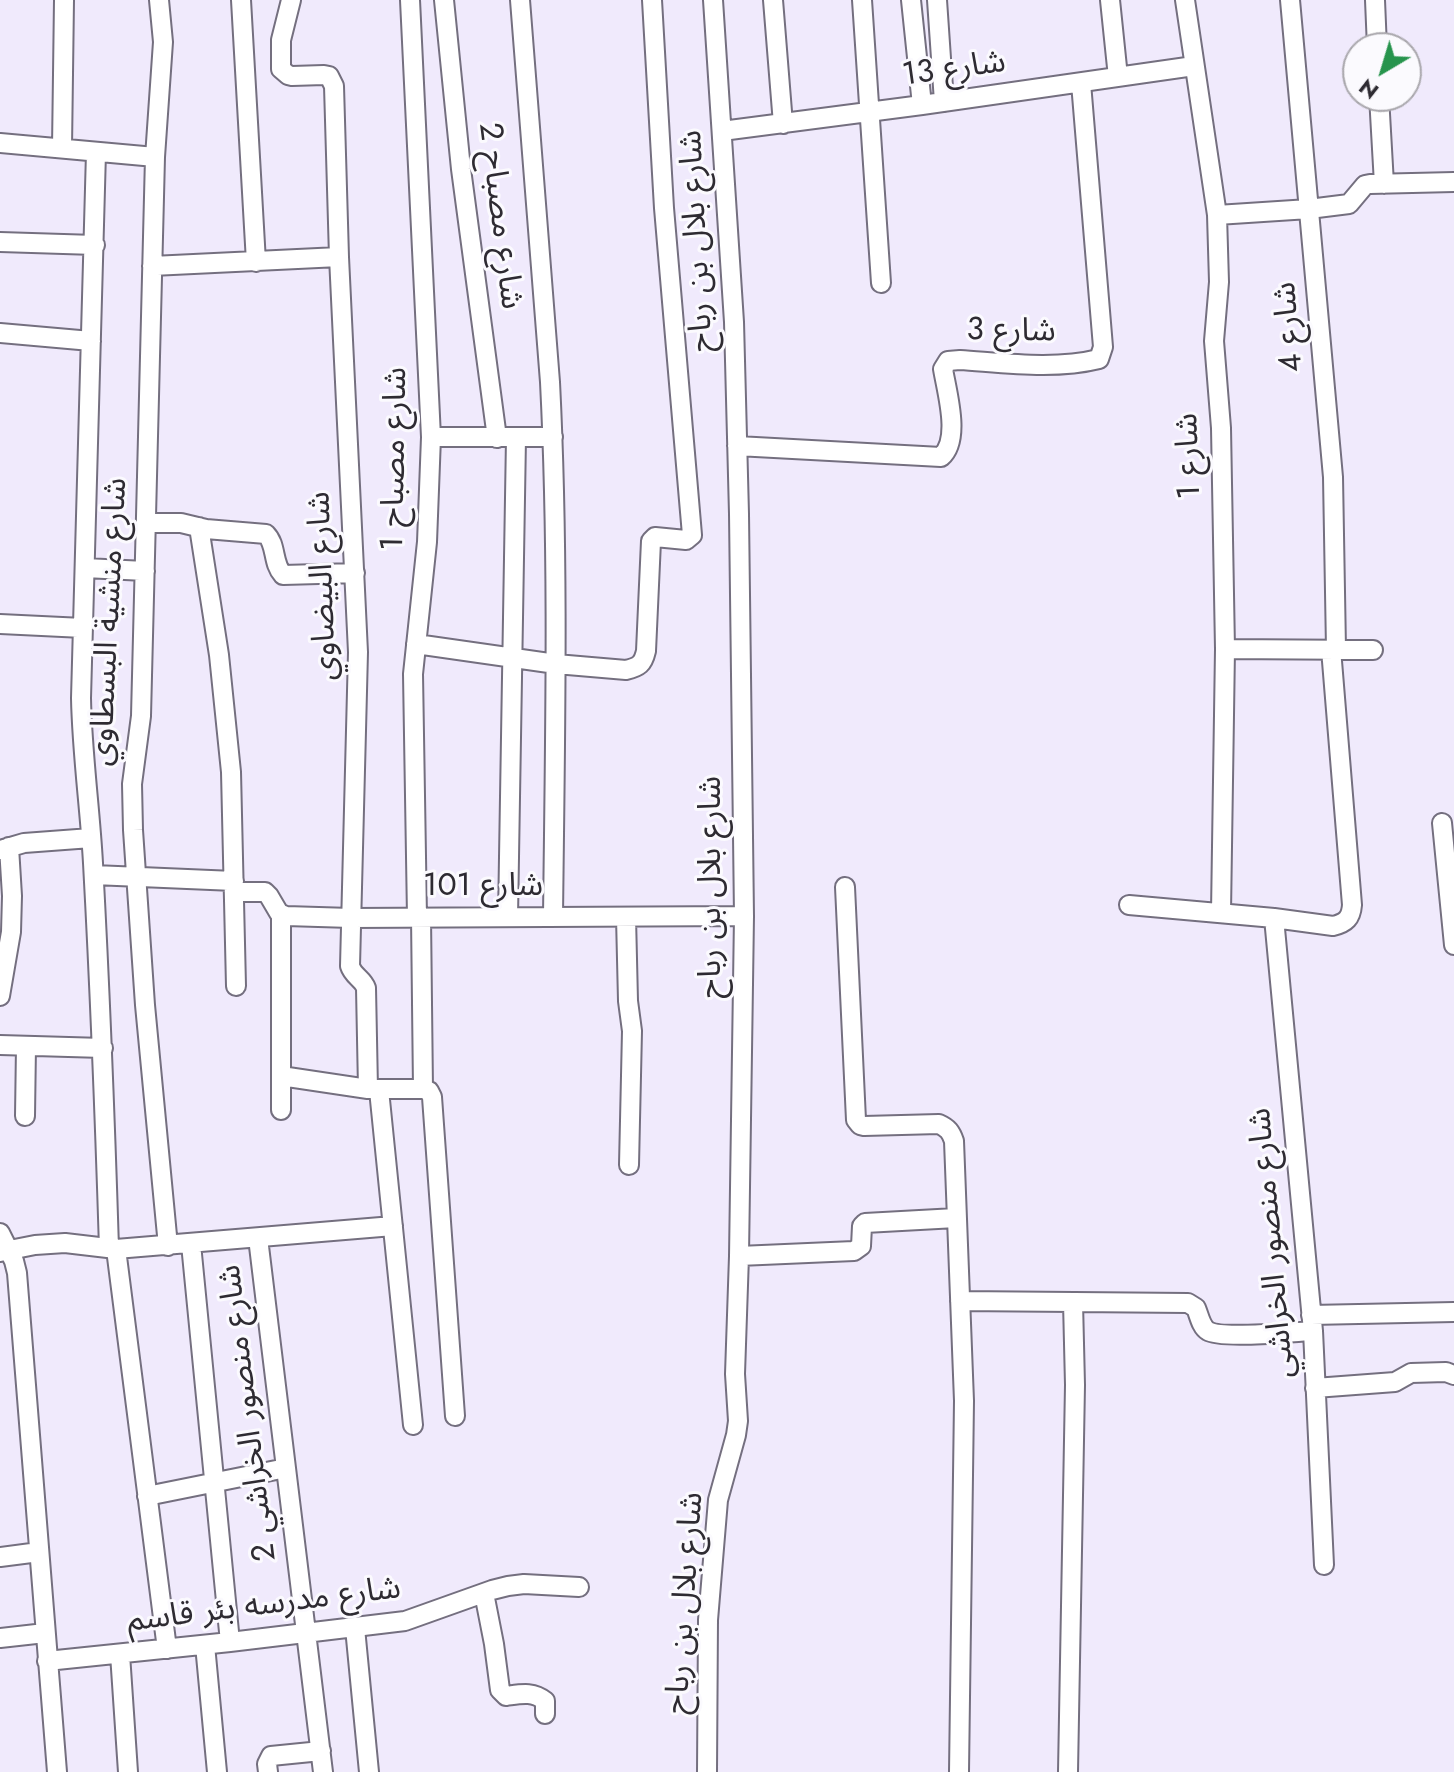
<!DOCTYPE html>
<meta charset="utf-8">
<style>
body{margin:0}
#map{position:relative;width:1454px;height:1772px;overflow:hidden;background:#f0eafc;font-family:Jost,sans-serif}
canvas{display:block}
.north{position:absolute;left:1342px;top:32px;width:80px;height:80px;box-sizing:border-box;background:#fbfafe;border:2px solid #a9a7ac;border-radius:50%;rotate:218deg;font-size:22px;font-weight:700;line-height:32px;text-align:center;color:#2e2b32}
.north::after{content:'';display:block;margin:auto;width:28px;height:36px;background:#27944d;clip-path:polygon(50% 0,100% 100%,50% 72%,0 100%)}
</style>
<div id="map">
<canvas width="1454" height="1772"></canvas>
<div class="north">N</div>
</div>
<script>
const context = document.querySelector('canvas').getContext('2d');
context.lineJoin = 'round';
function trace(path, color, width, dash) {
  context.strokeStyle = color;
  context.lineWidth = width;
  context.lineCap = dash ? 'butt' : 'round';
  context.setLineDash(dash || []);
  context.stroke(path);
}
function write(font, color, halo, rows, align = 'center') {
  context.font = font + ' Jost,"Noto Sans Arabic",sans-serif';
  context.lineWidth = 6;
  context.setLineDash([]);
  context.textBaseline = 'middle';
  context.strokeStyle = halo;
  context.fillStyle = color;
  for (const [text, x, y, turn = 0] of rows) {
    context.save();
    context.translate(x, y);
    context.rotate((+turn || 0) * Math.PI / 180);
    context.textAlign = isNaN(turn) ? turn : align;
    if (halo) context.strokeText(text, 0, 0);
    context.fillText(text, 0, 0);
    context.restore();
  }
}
const minor = new Path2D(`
 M159,0L163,42L155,157L141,716L132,784L133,830L145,1005L168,1246
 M241,0L256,262
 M291,0L281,40V69L288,75L292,76L324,75L329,76L334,86L339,257L358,652L350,966C353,976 363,979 366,988L368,1089
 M410,0L431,437L427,542L413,674L417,917
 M444,0L461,169L497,438
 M520,0L550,382C559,560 555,739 553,917
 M773,0L783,124
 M862,0L881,283
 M911,0L922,105
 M937,0L944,102
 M1110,0L1118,77
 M1185,0L1217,215L1219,282L1214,341L1221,428L1225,649L1221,912
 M1290,0L1333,477L1336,649
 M1375,0L1377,48
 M1379,96L1384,184
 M722,131L922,105L1194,66
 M0,143L155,157
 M62,148L64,0
 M96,152L81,698C82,753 90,808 93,863C100,991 105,1120 109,1248
 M1217,215L1309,209L1349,204L1365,185L1370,184L1454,182
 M0,242L95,245
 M152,266L339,257
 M0,333L91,341
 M431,437H553
 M737,446L941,457C961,440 947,393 943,369L948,361L960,360C1005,363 1055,370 1099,359L1103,347L1081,83
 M146,523H181L206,529L266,534C277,545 272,563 283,575L355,573
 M199,527L219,655L231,772L236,986
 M85,568L145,571
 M0,624L83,628
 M416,644L556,664L626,670C639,667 643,664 646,651L651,541L655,537L686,540L692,535L664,208L652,0
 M1225,649L1373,650
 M1442,823L1454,945
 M0,850L24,843L91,838
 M94,875L234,881
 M845,887L856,1120L860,1125L864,1126L939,1124C948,1128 951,1132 954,1141L964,1401L959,1772
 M234,892H265L269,896L279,913L286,916L351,918L744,916
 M1129,905L1274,918L1333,926C1346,923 1351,918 1352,905L1331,649
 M281,915V1110
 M421,917L423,1089
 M508,917L516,438
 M626,917L628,1001L632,1031L629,1165
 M1274,918L1313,1331L1324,1565
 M0,996L11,932L12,896L9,847
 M0,1045L103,1048
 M281,1076L368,1089H423
 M423,1089L429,1091L432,1097L455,1416
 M379,1090L413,1425
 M25,1116L26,1046
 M0,1233L14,1261L17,1273L57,1772
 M258,1238L323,1772
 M191,1244L230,1642
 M116,1249L167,1649
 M0,1252L35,1245L65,1243L116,1249L393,1226
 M739,1256L854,1251L861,1246L862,1226L865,1223L956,1218
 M960,1301L1188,1303L1196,1308C1199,1315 1201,1327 1208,1331C1221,1339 1293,1332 1313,1331
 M1311,1315L1454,1312
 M1315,1388L1395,1382L1411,1373L1446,1372L1454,1375
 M147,1496L286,1468
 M0,1557L39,1552
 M484,1593L494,1644L500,1690L506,1696C521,1694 533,1691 545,1701V1714
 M355,1628L369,1772
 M0,1638L45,1633
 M205,1645L217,1772
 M120,1654L128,1772
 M47,1661L230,1642L405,1621L492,1590L508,1586L524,1584L579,1587
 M268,1772L267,1764L271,1756L321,1751
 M707,1772L708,1620L718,1500L736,1435L738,1421L735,1374L739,1256L744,916L739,514L734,322L713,0
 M1068,1772L1075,1385L1073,1302`);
const streetNames = [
 ["شارع 13",954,70,-8],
 ["شارع مصباح 2",499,216,83],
 ["شارع بلال بن رباح",698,241,-93],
 ["شارع 4",1290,327,-95],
 ["شارع 3",1011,332,1],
 ["شارع 1",1190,456,-92],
 ["شارع مصباح 1",396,459,-89],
 ["شارع البيضاوي",324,586,-92],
 ["شارع منشية البسطاوي",110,622,-87],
 ["شارع 101",483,887],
 ["شارع بلال بن رباح",712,887,-90],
 ["شارع منصور الخراشي",1273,1243,-95],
 ["شارع منصور الخراشي 2",249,1413,-97],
 ["شارع بلال بن رباح",686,1603,-86],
 ["شارع مدرسه بئر قاسم",264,1606,-7]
];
trace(minor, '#746f7f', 22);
trace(minor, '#fff', 18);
write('32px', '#2e2b32', '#fbfafe', streetNames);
</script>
